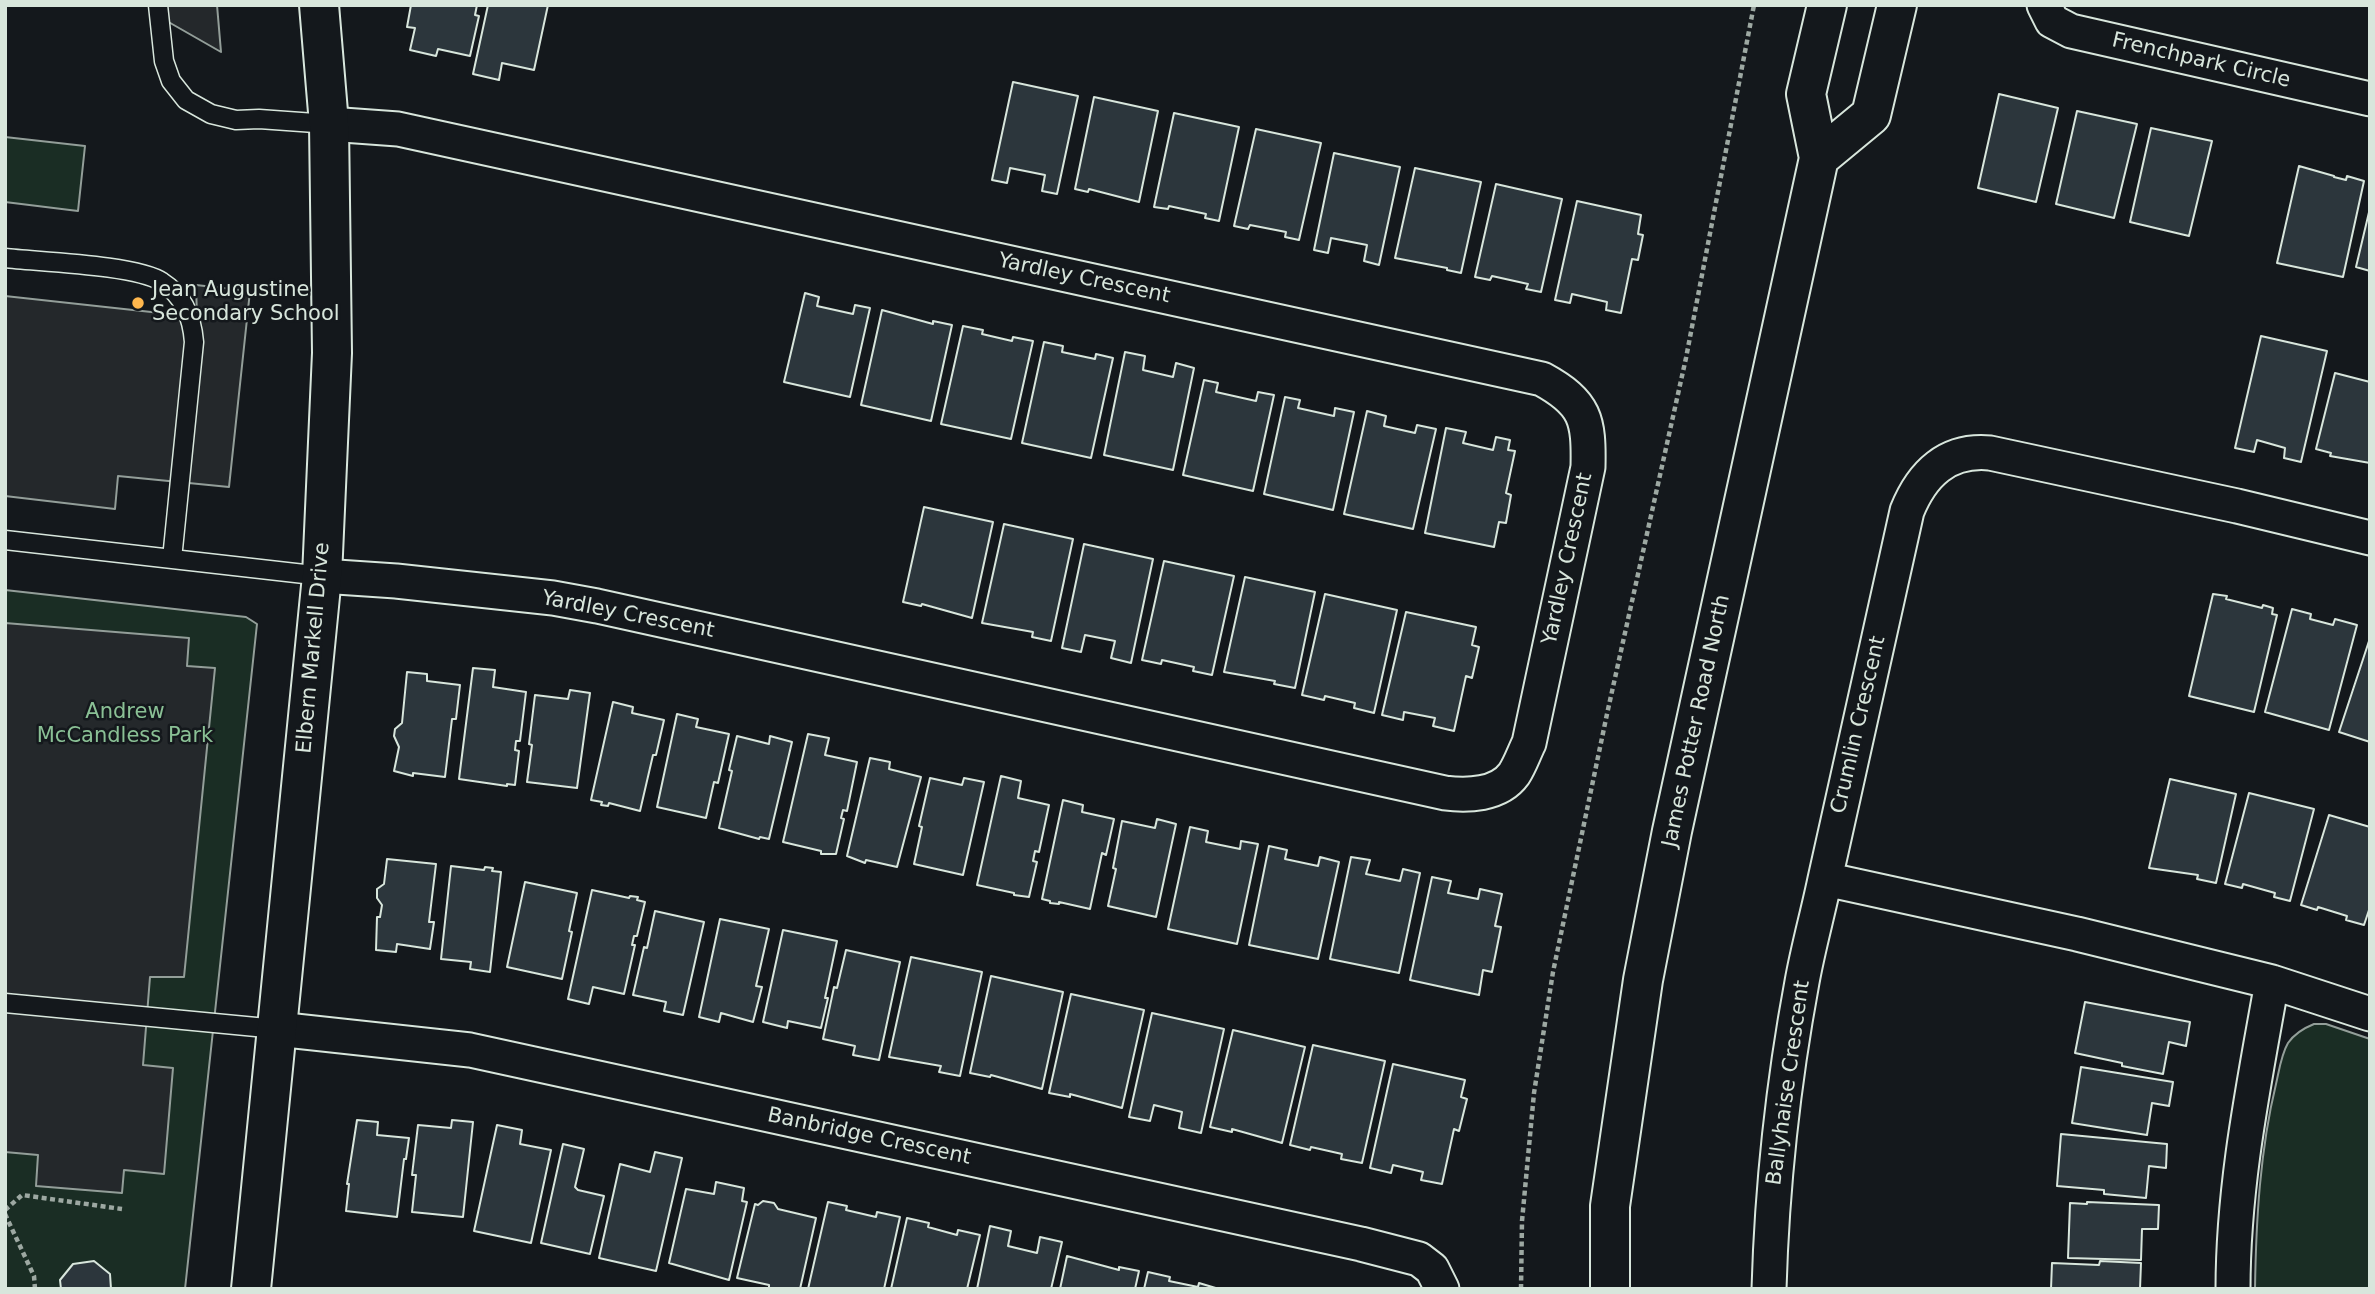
<!DOCTYPE html>
<style>
body{margin:0}
#map{position:relative;width:2375px;height:1294px;overflow:hidden;background:#14181c;font-family:"DejaVu Sans",sans-serif}
canvas{display:block}
.frame{position:absolute;inset:0;border:7px solid #d8e6dc;pointer-events:none}
</style>
<div id="map">
<canvas width="2375" height="1294"></canvas>
<div class="frame"></div>
</div>
<script>
const context = document.querySelector('canvas').getContext('2d');
context.lineJoin = 'round';
function fill(path, color) {
  context.fillStyle = color;
  context.fill(path, 'evenodd');
}
function trace(path, color, width, dash) {
  context.strokeStyle = color;
  context.lineWidth = width;
  context.lineCap = dash ? 'butt' : 'round';
  context.setLineDash(dash || []);
  context.stroke(path);
}
function write(font, color, halo, rows, align = 'center') {
  context.font = font + ' "DejaVu Sans",sans-serif';
  context.lineWidth = 5;
  context.setLineDash([]);
  context.textBaseline = 'middle';
  context.strokeStyle = halo;
  context.fillStyle = color;
  for (const [text, x, y, turn = 0] of rows) {
    context.save();
    context.translate(x, y);
    context.rotate((+turn || 0) * Math.PI / 180);
    context.textAlign = isNaN(turn) ? turn : align;
    if (halo) context.strokeText(text, 0, 0);
    context.fillText(text, 0, 0);
    context.restore();
  }
}
const green = new Path2D(`
 M5,137L85,146L78,211L5,202Z
 M5,590L246,617L257,624L185,1289H5Z
 M2314,1024H2326L2370,1039V1289H2255C2256,1221 2260,1150 2276,1084C2279,1071 2281,1055 2288,1043C2295,1033 2304,1028 2314,1024Z`);
const parking = new Path2D(`
 M157,5H217L221,52L158,16Z
 M196,285L250,291L229,487L118,476L115,509L5,496V296L197,317Z
 M5,623L189,638L187,666L215,668L184,977H150L143,1065L173,1068L164,1174L124,1170L122,1193L36,1186L38,1155L5,1152Z`);
const building = new Path2D(`
 M411,5H477L475,15L479,16L470,56L438,49L436,56L410,50L415,28L407,27Z
 M488,5H548L534,70L502,63L499,80L473,74Z
 M1013,82L1078,96L1057,194L1042,191L1045,175L1010,168L1007,183L992,180Z
 M1999,94L2058,108L2036,202L1978,188Z
 M1094,97L1158,111L1139,202L1089,189L1088,192L1075,189Z
 M2077,111L2137,124L2114,218L2056,204Z
 M1174,113L1239,127L1219,221L1205,218L1206,214L1169,206L1168,209L1154,207Z
 M2151,128L2212,141L2189,236L2130,222Z
 M1256,129L1321,143L1299,240L1285,237L1286,232L1250,225L1248,229L1234,226Z
 M1334,153L1400,167L1379,265L1364,261L1367,245L1331,238L1328,253L1314,250Z
 M2299,166L2334,176V177L2346,180L2347,176L2364,181L2343,277L2277,263Z
 M1415,168L1481,182L1461,273L1447,270V268L1395,258Z
 M1496,184L1562,199L1541,292L1526,289L1528,284L1492,276L1490,280L1475,277Z
 M1577,201L1641,215L1638,234L1643,235L1638,260L1632,259L1621,313L1606,310L1607,302L1572,294L1570,303L1555,300Z
 M2370,208V271L2356,267Z
 M805,293L819,297L817,306L853,314L855,305L870,308L850,397L784,382Z
 M882,310L933,324V321L952,325L931,421L861,405Z
 M963,326L983,330L982,334L1012,341L1013,337L1033,341L1011,439L941,424Z
 M2261,336L2327,351L2301,462L2284,458L2285,448L2257,440L2254,452L2235,448Z
 M1044,342L1063,346L1062,352L1095,359L1096,354L1113,358L1091,458L1022,443Z
 M1125,352L1145,356L1143,370L1173,377L1176,363L1194,368L1173,470L1104,455Z
 M2335,373L2370,382V463L2330,456L2331,453L2316,449Z
 M1204,380L1218,383L1216,392L1256,401L1258,392L1274,395L1253,491L1183,475Z
 M1285,397L1300,400L1298,408L1334,416L1335,408L1354,412L1333,510L1264,494Z
 M1367,411L1386,416L1384,426L1415,433L1417,425L1436,429L1413,529L1344,514Z
 M1446,428L1466,432L1463,443L1493,450L1496,437L1510,440L1508,450L1515,451L1506,493L1511,495L1506,523L1499,522L1494,547L1425,533Z
 M924,507L993,522L972,618L922,604L921,606L903,602Z
 M1004,524L1073,539L1051,641L1032,637L1033,632L982,623Z
 M1084,544L1153,559L1131,663L1111,658L1115,641L1085,635L1081,652L1062,648Z
 M1164,561L1234,576L1212,675L1193,671L1194,667L1162,660L1161,664L1142,660Z
 M1245,577L1315,592L1295,688L1274,684L1275,681L1224,672Z
 M1325,594L1397,610L1374,713L1354,708L1355,703L1325,696L1324,700L1302,695Z
 M2213,594L2227,596L2226,599L2262,608L2263,605L2273,608L2272,614L2277,615L2254,712L2189,696Z
 M2292,609L2311,614L2310,619L2333,625L2335,619L2357,625L2329,730L2265,712Z
 M1406,612L1476,627L1472,645L1479,647L1472,678L1466,676L1454,731L1433,726L1435,718L1404,712L1403,720L1382,715Z
 M2370,638V742L2339,732Z
 M473,668L495,670L493,687L526,692L520,741H516L515,750L519,751L515,785L507,784V786L459,779Z
 M407,672L427,674V681L460,685L456,719H452L445,777L413,773V776L394,771L399,747L394,736L395,729L402,723Z
 M570,690L590,693L577,788L527,782L532,745L529,744L535,695L568,699Z
 M613,702L633,707L632,713L664,720L656,755H653L640,811L609,803L608,806L601,805L602,802L591,800Z
 M677,714L698,719L696,727L729,734L718,783L714,782L706,818L657,807Z
 M808,734L829,738L825,755L857,762L847,811L843,810L841,818L844,819L836,854H821V851L783,842Z
 M737,736L769,744L770,736L792,742L769,839L760,837L759,839L719,828L732,771L729,770Z
 M870,758L890,762L889,769L921,777L897,867L866,860L865,863L847,856Z
 M1001,776L1021,781L1018,798L1049,805L1039,852L1035,851L1033,861L1037,862L1029,897L1014,895V893L977,885Z
 M930,778L962,785L964,778L984,782L963,875L914,864L922,827L919,826Z
 M2170,779L2236,794L2216,883L2197,879L2198,875L2149,868Z
 M2249,793L2314,809L2290,901L2274,897L2275,893L2243,884L2242,888L2225,884Z
 M1063,800L1083,805L1082,812L1114,819L1106,855L1102,853L1090,909L1059,902V904L1050,903V901L1042,899Z
 M2329,815L2370,827V907L2364,925L2346,920L2347,916L2318,907L2317,910L2301,905Z
 M1157,819L1176,824L1156,917L1108,906L1116,869L1113,868L1122,821L1155,828Z
 M1190,827L1208,831L1206,842L1240,849L1241,841L1258,844L1237,944L1168,929Z
 M1269,846L1287,850L1285,859L1318,866L1320,857L1339,862L1318,959L1249,945Z
 M1351,857L1370,860L1366,874L1400,881L1403,869L1420,873L1399,973L1330,959Z
 M387,859L436,864L429,922H434L430,949L397,944L396,952L376,950L377,917H380L382,905L377,898V889L384,884Z
 M451,866L484,870L485,867L493,868L492,871L501,872L490,972L470,969L471,962L441,959Z
 M1432,877L1451,881L1448,893L1478,899L1480,889L1502,894L1495,926L1501,927L1492,972L1483,970L1479,995L1410,980Z
 M525,882L577,893L569,931L572,932L562,979L507,967Z
 M592,890L629,898L630,896L638,897L637,900L645,902L637,936H634L632,945H635L624,994L593,987L589,1004L568,999Z
 M655,911L704,922L683,1015L664,1011L666,1002L633,995L644,947L647,948Z
 M720,919L769,929L756,986L762,987L753,1022L721,1013L719,1022L699,1017Z
 M783,930L837,941L825,998H828L821,1028L788,1021L787,1028L763,1022Z
 M846,950L900,962L879,1060L853,1055L855,1046L823,1039L834,987L837,988Z
 M911,957L982,972L960,1076L939,1072L941,1066L889,1057Z
 M991,976L1063,992L1042,1089L991,1075L990,1077L970,1073Z
 M1071,994L1144,1010L1122,1108L1070,1094V1097L1049,1093Z
 M2085,1002L2190,1022L2186,1046L2169,1042L2163,1074L2122,1066V1063L2075,1053Z
 M1152,1013L1224,1029L1201,1133L1179,1128L1182,1112L1154,1105L1150,1121L1129,1117Z
 M1233,1030L1305,1047L1282,1143L1232,1129V1132L1210,1127Z
 M1313,1045L1385,1061L1362,1163L1341,1159L1342,1154L1311,1147L1310,1150L1290,1145Z
 M1393,1064L1465,1080L1461,1097L1467,1099L1459,1131L1454,1129L1442,1184L1421,1180L1423,1172L1393,1165L1391,1173L1370,1168Z
 M2081,1067L2173,1082L2169,1106L2152,1103L2147,1135L2072,1123Z
 M357,1120L378,1122L377,1135L409,1138L406,1159H404L397,1217L346,1211L349,1184H347Z
 M452,1120L473,1122L463,1217L412,1212L416,1175H412L418,1125L451,1128Z
 M497,1125L522,1130L520,1144L551,1150L531,1243L474,1231Z
 M2061,1134L2167,1144L2166,1168L2149,1166L2146,1198L2104,1194V1190L2057,1186Z
 M563,1144L584,1149L575,1187L578,1190L604,1196L590,1254L541,1243Z
 M655,1152L682,1158L656,1271L599,1258L620,1164L650,1172Z
 M716,1182L744,1188L742,1201L747,1202L729,1280L669,1263L686,1189L714,1194Z
 M763,1201L774,1203L778,1209L816,1218L800,1289H771L769,1288V1285L737,1278L755,1204L758,1205Z
 M828,1202L847,1206L846,1210L876,1217L877,1212L900,1217L884,1289H808Z
 M2087,1202L2159,1205L2158,1229H2142L2141,1260L2068,1258L2070,1203L2087,1204Z
 M907,1218L929,1223L928,1227L957,1235L958,1230L980,1235L967,1289H891Z
 M990,1226L1011,1231L1008,1246L1037,1253L1040,1237L1062,1242L1051,1289H977Z
 M1067,1256L1119,1270V1267L1139,1271L1135,1289H1060Z
 M94,1261L110,1274L111,1289H61L60,1280L73,1264Z
 M2100,1261L2141,1263L2140,1289H2051L2052,1263L2099,1265Z
 M1148,1272L1170,1277L1169,1281L1198,1287L1199,1283L1219,1289H1144Z`);
const path = new Path2D(`
 M5,1210L22,1195L122,1209
 M5,1214L34,1276L35,1289
 M1521,1289L1522,1221L1534,1093L1553,972L1607,714L1686,358L1754,5`);
const service = new Path2D(`
 M158,5L164,61L171,81L186,100L211,114L236,120L259,119L329,124
 M5,258C40,262 137,265 162,282C184,296 192,317 194,342L172,559
 M5,540L322,576
 M5,1003L277,1029`);
const minor = new Path2D(`
 M2044,5L2052,21L2071,31L2370,99
 M2370,538L2237,506L1990,453C1947,449 1922,474 1907,511L1825,879L2077,934L2272,982L2370,1014
 M322,576L396,581L553,598L597,606L1445,793C1467,796 1499,795 1514,774C1520,765 1524,753 1529,743L1588,467C1589,420 1586,403 1542,379L398,129L329,124
 M277,1029L470,1050L1361,1244L1419,1259L1432,1269L1442,1289
 M1769,1289C1772,1186 1783,1084 1802,982C1808,948 1818,913 1825,879
 M2233,1289C2233,1184 2254,1084 2272,982`);
const tertiary = new Path2D(`
 M251,1289L322,576L332,353L329,124L319,5`);
const secondary = new Path2D(`
 M1819,158L1871,115L1897,5
 M1610,1289V1206L1643,980L1672,831L1819,158L1806,94L1827,5`);
const markers = [
 [138,303,7,"#ffb74d"]
];
const streetNames = [
 ["Frenchpark Circle",2201,61,13],
 ["Yardley Crescent",1084,279,12],
 ["Yardley Crescent",1568,559,-78],
 ["Yardley Crescent",628,615,11],
 ["Elbern Markell Drive",314,648,-85],
 ["James Potter Road North",1697,721,-78],
 ["Crumlin Crescent",1859,725,-77],
 ["Ballyhaise Crescent",1789,1083,-82],
 ["Banbridge Crescent",869,1137,12]
];
const poiNames = [
 ["Jean Augustine",152,291],
 ["Secondary School",152,315]
];
const parkNames = [
 ["Andrew",125,713],
 ["McCandless Park",125,737]
];
fill(green, '#1a2d24');
trace(green, '#939e99', 2);
fill(parking, '#24282b');
trace(parking, '#939e99', 2);
fill(building, '#2c363c');
trace(building, '#d8e6dc', 2);
trace(service, '#d8e6dc', 21);
trace(minor, '#d8e6dc', 37);
trace(tertiary, '#d8e6dc', 42);
trace(secondary, '#d8e6dc', 42);
trace(path, '#9da8a2', 4.5, [5, 3.5]);
trace(service, '#14181c', 18);
trace(minor, '#14181c', 33);
trace(tertiary, '#14181c', 38);
trace(secondary, '#14181c', 38);
for (const [x, y, r, color] of markers) {
  const dot = new Path2D();
  dot.arc(x, y, r, 0, 2 * Math.PI);
  context.fillStyle = color;
  context.fill(dot);
  trace(dot, '#14181c', 2.5);
}
write('21px', '#d8e6dc', '#14181c', streetNames);
write('21px', '#d8e6dc', '#14181c', poiNames, 'left');
write('21px', '#8ac095', '#14181c', parkNames);
</script>
